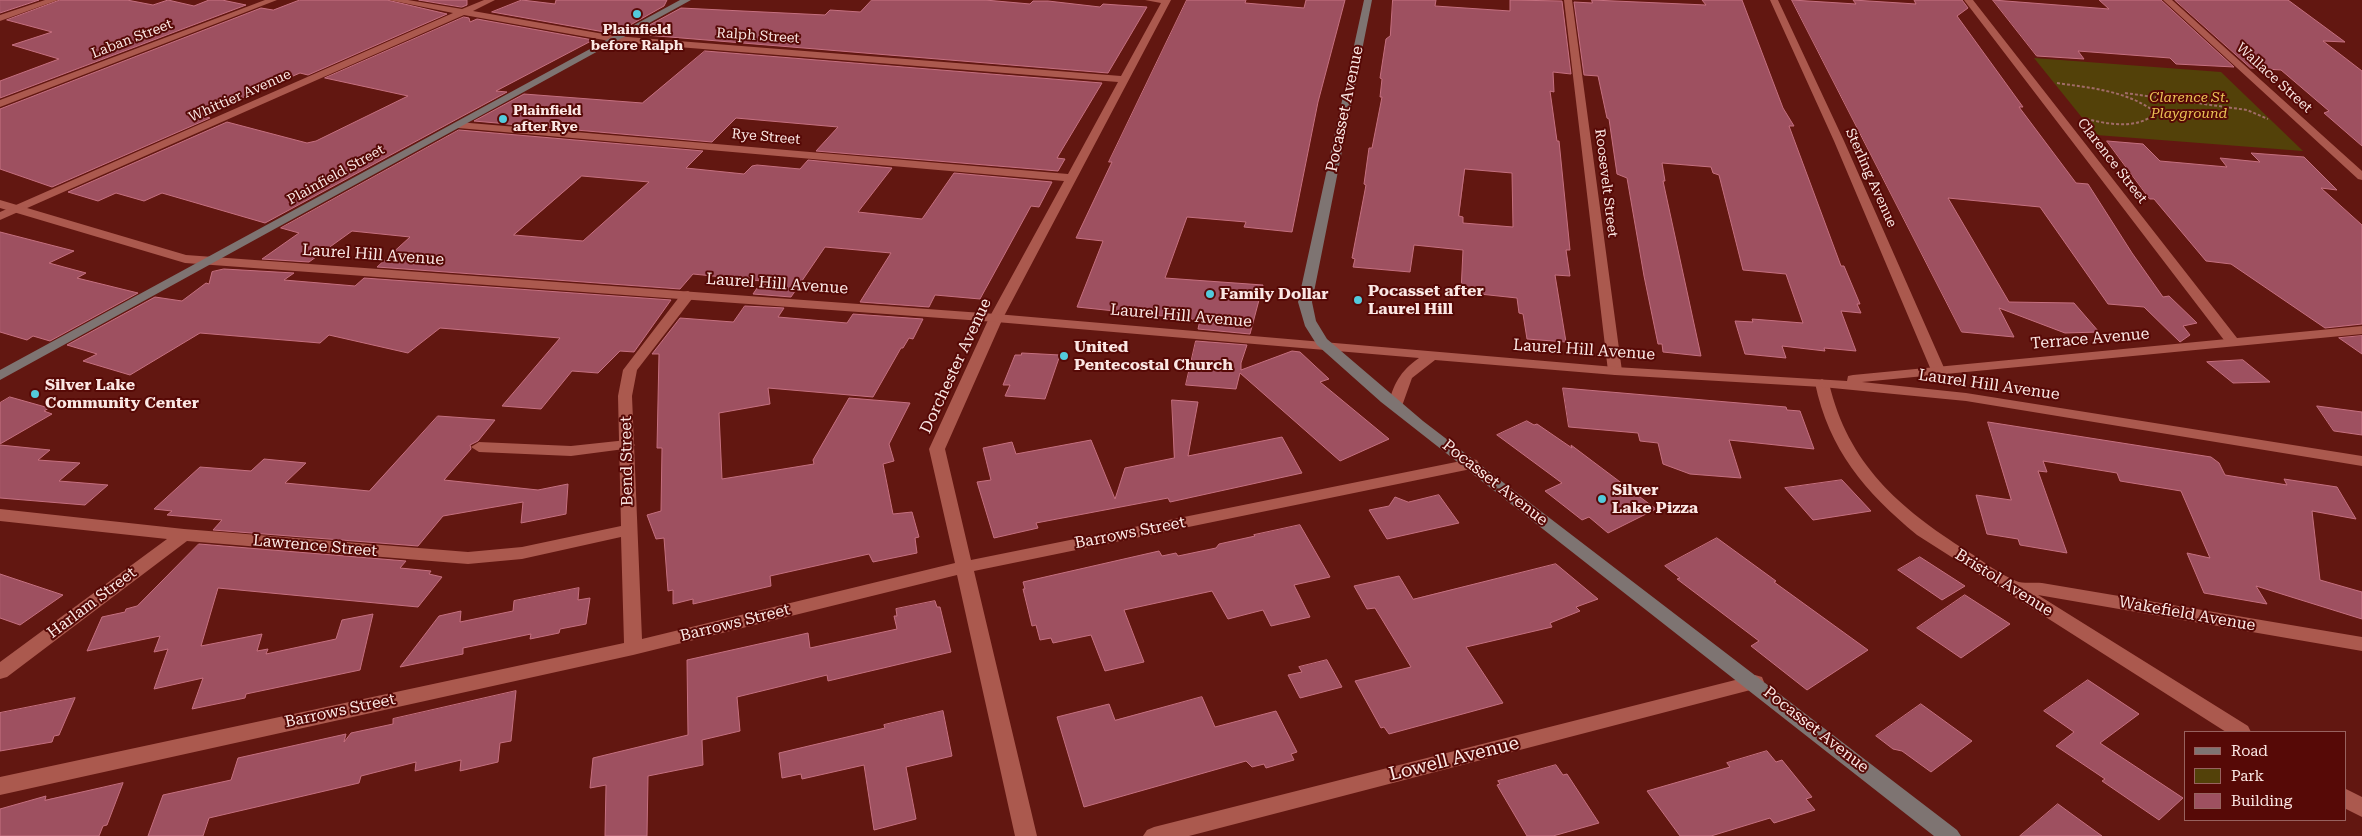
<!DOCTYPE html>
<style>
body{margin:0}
#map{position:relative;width:2362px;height:836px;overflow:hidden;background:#621711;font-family:"Roboto Serif",serif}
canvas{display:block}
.legend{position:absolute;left:2184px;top:731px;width:162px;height:90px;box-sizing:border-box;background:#560906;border:1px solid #98625f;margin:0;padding:6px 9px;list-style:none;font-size:15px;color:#fbe7e4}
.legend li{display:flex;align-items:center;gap:10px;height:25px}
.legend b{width:25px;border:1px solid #98625f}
</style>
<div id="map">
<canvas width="2362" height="836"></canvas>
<ul class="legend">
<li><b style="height:6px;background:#7e7472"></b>Road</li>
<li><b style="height:14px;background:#534109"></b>Park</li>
<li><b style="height:14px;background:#9e5060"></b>Building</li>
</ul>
</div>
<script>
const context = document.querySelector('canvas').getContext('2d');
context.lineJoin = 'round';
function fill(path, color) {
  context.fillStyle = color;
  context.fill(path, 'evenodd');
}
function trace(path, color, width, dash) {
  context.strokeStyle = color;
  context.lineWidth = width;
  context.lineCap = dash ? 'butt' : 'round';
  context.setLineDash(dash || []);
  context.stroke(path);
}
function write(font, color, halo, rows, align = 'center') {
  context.font = font + ' "Roboto Serif",serif';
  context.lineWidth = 4;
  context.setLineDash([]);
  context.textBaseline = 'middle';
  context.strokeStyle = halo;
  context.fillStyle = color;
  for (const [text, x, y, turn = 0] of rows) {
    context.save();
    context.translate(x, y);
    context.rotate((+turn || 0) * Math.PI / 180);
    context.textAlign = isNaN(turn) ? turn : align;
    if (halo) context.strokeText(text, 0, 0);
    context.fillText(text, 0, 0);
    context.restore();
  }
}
const green = new Path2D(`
 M2034,58L2221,72L2303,151L2096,135Z`);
const building = new Path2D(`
 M0,0H39L0,13Z
 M60,0H127L153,5L168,0L194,6L209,0H222L246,5L0,98V81L59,59L12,45L52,32L7,20Z
 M300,0H387L447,14L308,75L300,73L202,115L210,118L52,187L0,169V109L261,8L273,10Z
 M419,0H467V5L462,7Z
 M522,0L555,4L556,0H667L664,6L616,33H610L492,12Z
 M872,0H985L1030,4L1033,1H1048L1100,7L1103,4L1147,7L1108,73L633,34L681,8L825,15L830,10L860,12Z
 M1187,0H1246L1245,3L1304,8L1306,0H1345L1318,102L1292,232L1244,227L1246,222L1187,217L1165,278L1263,285L1250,334L1198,329L1200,320L1077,307L1103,241L1076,238L1112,162H1109Z
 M1393,0H1436L1435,6L1510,11V0L1562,1L1571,74L1553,72L1554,92L1550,91L1557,141H1559L1570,250H1566L1570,276L1555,275L1566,342L1527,339L1523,314L1519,313L1517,298L1461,292L1463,250L1414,245L1410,272L1353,267L1355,259L1352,258L1366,185L1364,184L1369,148H1372L1382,97H1380L1382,79L1380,78L1386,39L1390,36ZM1465,169L1512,173L1513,227L1463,223V217L1459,216Z
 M1592,0L1706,5L1702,0H1742L1783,108L1794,126H1789L1841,266H1844L1860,304H1857L1861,313L1841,311L1856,351L1824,348L1825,351L1782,346L1786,358L1745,354L1735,321L1753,322L1752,319L1803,323L1786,274L1743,270L1719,175L1713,173L1711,167L1662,163L1665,181H1663L1701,356L1663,352L1662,344H1658L1644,276L1627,178L1617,174L1609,119L1607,118L1598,76L1584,75L1574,2L1592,3Z
 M1792,0L1856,4L1853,0L1916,4L1914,0H1962L1968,8L1957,16L2023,107H2019L2076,183L2088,184L2132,253L2163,297L2169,296L2197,323L2183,326L2190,335L2180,342L2144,307L2108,304L2040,207L1948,198L2009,302L2074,303L2099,332L2065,333L1999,308L2014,337L1962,332Z
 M1993,0L2109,9L2099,0H2161L2234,67L2176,64L2170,58L2078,51L2084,59L2037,56Z
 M2175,0H2288L2345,42L2323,41L2362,71V146L2324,113L2329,111L2281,70L2251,68Z
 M464,17L469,18L470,22L477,19L593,40L496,91L507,92L265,223L162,193L144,201L116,193L98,201L68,192L227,122L307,143L316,141L408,96L325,78Z
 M705,51L1102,83L1057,158L1065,159L1058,171L816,151L838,127L736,118L712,142L474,121L524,94L642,103Z
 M459,130L703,151L686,168L744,174L752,166L757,165L800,169L808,160L892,168L858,212L922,219L954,173L1052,182L1039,207L1031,206L980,299L935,295L929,307L860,302L891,253L825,247L791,297L753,294L762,281L693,274L680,289L377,267L410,237L352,231L309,262L262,259L299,233L281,228ZM582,176L649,182L583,241L514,235Z
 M2107,141L2143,144L2160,161L2227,167L2220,158L2260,162L2251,153L2304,157L2337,190L2321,188L2362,225V324L2325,328L2231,264L2206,261L2154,199H2150Z
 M0,232L74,251L49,263L86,273L77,278L138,293L50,341L33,336L27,340L0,332Z
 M224,269L294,273L284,280L355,286L364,278L671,300L634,352L620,351L598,373L572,371L541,409L502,406L560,338L440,328L408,353L329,335L320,343L200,333L130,375L83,361L97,354L67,345L155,297L182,301L206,283L209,284L212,272Z
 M745,306L784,308L778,317L847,323L853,314L923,319L913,339L909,338L903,348H901L873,397L768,388L770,404L719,413L722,479L814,464L813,460L849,398L910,403L889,444L894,461L883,464L893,514L912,512L919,537L915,538L917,553L873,562L869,554L770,576L771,586L693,604V599L673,604V590L668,591L664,538L656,539L647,515L661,511L662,448H657L659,354H652L680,318L733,322Z
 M2362,336V354L2339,338Z
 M1196,341L1247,345L1241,363V370L1292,351L1300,352L1329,379L1320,382L1389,439L1340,461L1240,373L1236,389L1186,385Z
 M1022,353L1060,355L1045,399L1005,396L1010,385H1003L1015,355H1021Z
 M2243,360L2270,382L2233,383L2207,362Z
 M1563,388L1786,407L1787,410L1800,411L1814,449L1729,440L1741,478L1690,474L1663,464L1658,443L1640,441L1638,433L1569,427Z
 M10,397L49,408L44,411L52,414L0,444V403Z
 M1172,400L1198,402L1188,456L1282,437L1302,473L1170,502L1168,498L1036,523L1038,528L994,538L977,482L991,480L983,448L1012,442L1016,454L1091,440L1115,499L1125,468L1174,458Z
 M2317,406L2362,412V435L2334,431Z
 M438,416L495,420L478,441L470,445L471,449L444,480L538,490L568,484L566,514L521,523L523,502L443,516L418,546L213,530L222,520L167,515L172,511L154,509L200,467L251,471L264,459L306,463L285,483L369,491Z
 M1527,421L1534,425L1537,424L1572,448L1571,445L1656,509L1608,533L1589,517L1582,520L1545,491L1562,483L1497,435Z
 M1988,422L2211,457L2219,463L2225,475L2287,485L2284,479L2337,487L2356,519L2312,511L2320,580L2362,592V619L2256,586L2267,604L2204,593L2187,553L2210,558L2181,491L2120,481L2117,473L2043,461L2047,472L2038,471L2067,553L2020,545L2018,539L1987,534L1976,495L2011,500Z
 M0,445L50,450L38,460L80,463L59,481L108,485L85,505L0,498Z
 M1842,480L1871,511L1813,520L1785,488Z
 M1439,495L1459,523L1387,539L1369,510L1389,506L1395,497L1408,502Z
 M1300,525L1330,577L1294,585L1310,617L1271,626L1263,610L1228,619L1212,591L1124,610L1144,662L1105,671L1091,635L1053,643L1051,638L1040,640L1036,625L1032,626L1023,589H1025L1023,582L1159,551L1162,556L1176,553L1178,556L1216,548L1219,544L1255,536L1254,535Z
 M1717,538L1776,581L1774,582L1868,650L1807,690L1751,646L1759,641L1677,579L1680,578L1665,566Z
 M199,544L406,561L400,568L431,571L429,574L442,577L418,607L218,588L201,646L262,634L257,651L268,649L266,654L336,639L342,620L373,614L360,670L246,694L245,698L192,709L203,678L154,689L168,649L154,652L160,636L87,651L102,617L125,612L126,609L137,606Z
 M1920,557L1965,586L1942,600L1898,570Z
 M1556,564L1598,599L1576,607L1580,611L1550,623L1552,627L1466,647L1503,703L1389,734L1384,727L1381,728L1355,681L1411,667L1375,608L1367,609L1354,586L1399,576L1413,599Z
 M0,574L63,595L20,625L0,618Z
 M579,588L578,600L590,598L586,624L560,629L559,633L530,639L531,634L463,648V654L400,667L439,616L461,611L460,622L513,611L514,601Z
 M1965,595L2010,624L1961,658L1917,628Z
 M935,601L937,607H940L951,652L828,681L827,675L737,697L740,731L702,740L703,765L648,776L647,836H605L606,785L590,788L593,758L688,735L687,660L808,633L810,648L897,629L894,616H897L896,609Z
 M1327,660L1342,687L1300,698L1288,675L1302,672L1299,667Z
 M2088,680L2139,714L2100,743L2183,798L2159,820L2102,781L2105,779L2056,746L2074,732L2044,711Z
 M516,691L511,741L500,743L498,762L460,771L461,760L415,771L416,762L361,776L359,783L209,818L203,836H148L163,795L231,780L238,758L346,734L344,742L351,733L393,724V719Z
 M1202,697L1215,727L1276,711L1297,752L1291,754L1294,760L1266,768L1264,764L1252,767L1246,761L1084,807L1057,717L1109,704L1115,720Z
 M75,698L59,735L54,736L52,742L0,751V713Z
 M1921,704L1972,741L1931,772L1902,751L1893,749L1876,736Z
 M943,711L952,756L906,767L916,819L874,830L864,765L802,779L801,774L782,778L779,753L885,728L884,725Z
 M1767,751L1776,762L1782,760L1812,797L1806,799L1815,810L1774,823L1770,818L1711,836H1680L1647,791L1730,767L1727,763Z
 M1556,765L1563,775L1567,774L1599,823L1553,836H1527L1497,785L1500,784L1498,781Z
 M123,783L107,825L103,826L99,836H0V809L46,796L45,800Z
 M2058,804L2073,815L2102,836H2020Z`);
const path = new Path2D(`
 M2057,83C2090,88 2122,90 2151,109L2152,116C2134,129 2107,124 2087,119
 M2125,93L2247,110L2268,119`);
const service = new Path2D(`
 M627,440L632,442L635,445L632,448L571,456L479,452L471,447L479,442L571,446Z`);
const minor = new Path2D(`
 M45,0H58L0,21V15Z
 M265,0H277L0,107V100Z
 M389,0H408L462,9L484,0H495L473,11L615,36L1121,76L1161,3L1145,0H1171L1003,318L945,449L971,560L1471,459L1477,460L1479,464L1477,468L1471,469L974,571L1037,836H1015L957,575L633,655L0,795V777L624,643L621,537L522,559L468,564L187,541L7,677L0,679V662L167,539L0,521V509L184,529L468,552L522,547L621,526L618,396L623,370L683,292L688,291L695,295L637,370L632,396L642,639L955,563L929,449L989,318L1064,181L458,128L453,125L458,122L1068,174L1118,82L615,42L464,15L0,220V212L453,13Z
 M1564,0H1572L1622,371L1615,375L1608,371Z
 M1770,0H1778L1844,141L1945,370L1943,373L1938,374L1931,370L1834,141Z
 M1964,0H1973L2237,338L2239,341L2237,344H2227Z
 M2163,0H2172L2362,171V180L2358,179Z
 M1822,379L1829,383C1848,464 1899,508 1967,551C1983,561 1999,574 2016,581C2023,584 2034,582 2042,583L2362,637V651L2038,595L2248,726L2251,732H2226L1917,535C1865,492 1829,450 1815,383Z
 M1755,675L1762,677L1764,682L1762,687L1189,836H1143L1147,830L1154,827Z
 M2346,789L2362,797V817L2346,809Z`);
const tertiary = new Path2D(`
 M0,200L186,255L996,314L1615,367L1847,381L1848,376L1853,375L2362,326V334L1862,382L1966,393L2362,456V466L1966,401L1822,387L1615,375L1435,360L1412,378L1402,406L1395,411L1388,406C1393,385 1400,371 1419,358L996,322L185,263L0,208Z`);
const secondary = new Path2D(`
 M680,0H691L0,380V370Z
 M1364,0H1372L1312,302L1316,321L1327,339L1423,421L1957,830L1961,836H1934L1381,402L1317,345L1305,326L1298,302Z`);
const markers = [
 [637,14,5,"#53cadc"],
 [503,119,5,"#53cadc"],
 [1210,294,5,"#53cadc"],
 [1358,300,5,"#53cadc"],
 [1064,356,5,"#53cadc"],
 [35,394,5,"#53cadc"],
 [1602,499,5,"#53cadc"]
];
const farPoinames = [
 ["Plainfield",637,30],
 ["before Ralph",637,46],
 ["Plainfield",513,111,"left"],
 ["after Rye",513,127,"left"]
];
const farStreetnames = [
 ["Ralph Street",758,36,4],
 ["Laban Street",132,39,-21],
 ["Wallace Street",2274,78,42],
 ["Whittier Avenue",240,96,-24],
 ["Rye Street",766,137,5],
 ["Clarence Street",2112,161,52],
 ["Plainfield Street",336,175,-29],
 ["Sterling Avenue",1871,178,66],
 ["Roosevelt Street",1606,183,83]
];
const farParknames = [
 ["Clarence St.",2189,98],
 ["Playground",2189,114]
];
const streetNames = [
 ["Pocasset Avenue",1345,109,-78],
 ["Laurel Hill Avenue",373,255,4],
 ["Laurel Hill Avenue",777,284,4],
 ["Laurel Hill Avenue",1181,316,5],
 ["Terrace Avenue",2090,339,-5],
 ["Laurel Hill Avenue",1584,350,4],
 ["Dorchester Avenue",956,366,-65],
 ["Laurel Hill Avenue",1989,385,8],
 ["Bend Street",627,461,-91],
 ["Pocasset Avenue",1495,483,38],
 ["Barrows Street",1130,533,-11],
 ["Lawrence Street",315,546,5],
 ["Bristol Avenue",2004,583,32],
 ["Harlam Street",92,603,-37],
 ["Wakefield Avenue",2187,614,10],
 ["Barrows Street",735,623,-14],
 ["Barrows Street",340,711,-12],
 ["Pocasset Avenue",1816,730,38]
];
const poiNames = [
 ["Pocasset after",1368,291],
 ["Laurel Hill",1368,309],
 ["Family Dollar",1220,294],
 ["United",1074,347],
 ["Pentecostal Church",1074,365],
 ["Silver Lake",45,385],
 ["Community Center",45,403],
 ["Silver",1612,490],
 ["Lake Pizza",1612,508]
];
const nearStreetnames = [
 ["Lowell Avenue",1454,759,-14]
];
fill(green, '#534109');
fill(building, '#9e5060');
trace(building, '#c57080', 1);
trace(path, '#a16c68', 2, [3, 2]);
fill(service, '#ab594e');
fill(minor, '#ab594e');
fill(tertiary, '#ab594e');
fill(secondary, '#7e7472');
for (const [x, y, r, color] of markers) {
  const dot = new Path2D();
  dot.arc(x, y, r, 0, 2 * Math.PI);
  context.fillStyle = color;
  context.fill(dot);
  trace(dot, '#560906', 2);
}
write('bold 14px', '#fbe7e4', '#560906', farPoinames);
write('14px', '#fbe7e4', '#560906', farStreetnames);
write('italic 14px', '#ebc355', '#560906', farParknames);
write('16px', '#fbe7e4', '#560906', streetNames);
write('bold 16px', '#fbe7e4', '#560906', poiNames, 'left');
write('19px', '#fbe7e4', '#560906', nearStreetnames);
</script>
